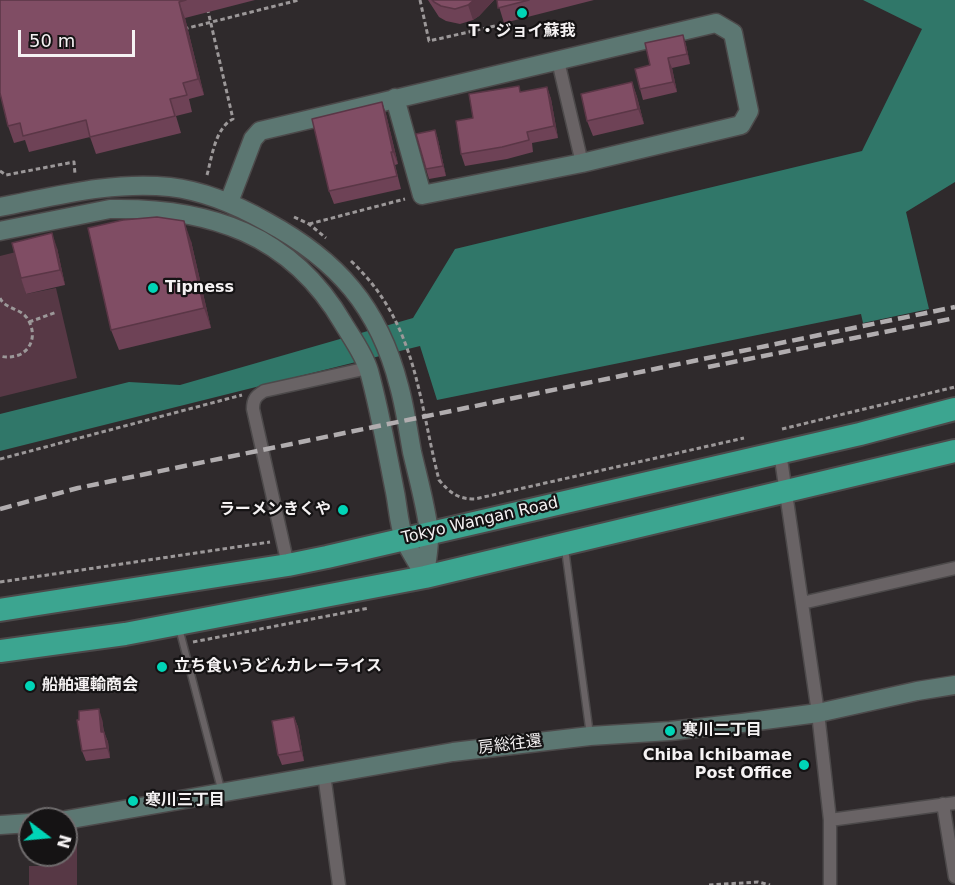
<!DOCTYPE html>
<meta charset="utf-8">
<style>
body{margin:0}
#map{position:relative;width:955px;height:885px;overflow:hidden;background:#2f2a2c;font-family:"DejaVu Sans",sans-serif}
canvas{display:block}
.north{position:absolute;left:18px;top:807px;width:60px;height:60px;box-sizing:border-box;background:#151314;border:2px solid #6f6c6d;border-radius:50%;rotate:106deg;font-size:16px;font-weight:700;line-height:24px;text-align:center;color:#f5f2f3}
.north::after{content:'';display:block;margin:auto;width:21px;height:27px;background:#00d5b7;clip-path:polygon(50% 0,100% 100%,50% 72%,0 100%)}
.scale{position:absolute;left:18px;top:30px;width:117px;height:27px;box-sizing:border-box;border:3px solid #f5f2f3;border-top:0;padding-left:8px;font-size:18px;line-height:21px;white-space:nowrap;color:#f5f2f3;-webkit-text-stroke:4px #151314;paint-order:stroke}
</style>
<div id="map">
<canvas width="955" height="885"></canvas>
<div class="north">N</div>
<div class="scale">50 m</div>
</div>
<script>
const context = document.querySelector('canvas').getContext('2d');
context.lineJoin = 'round';
function fill(path, color) {
  context.fillStyle = color;
  context.fill(path, 'evenodd');
}
function trace(path, color, width, dash) {
  context.strokeStyle = color;
  context.lineWidth = width;
  context.lineCap = dash ? 'butt' : 'round';
  context.setLineDash(dash || []);
  context.stroke(path);
}
function write(font, color, halo, rows, align = 'center') {
  context.font = font + ' "DejaVu Sans","Noto Sans JP",sans-serif';
  context.lineWidth = 4.5;
  context.setLineDash([]);
  context.textBaseline = 'middle';
  context.strokeStyle = halo;
  context.fillStyle = color;
  for (const [text, x, y, turn = 0] of rows) {
    context.save();
    context.translate(x, y);
    context.rotate((+turn || 0) * Math.PI / 180);
    context.textAlign = isNaN(turn) ? turn : align;
    if (halo) context.strokeText(text, 0, 0);
    context.fillText(text, 0, 0);
    context.restore();
  }
}
const green = new Path2D(`
 M16,252L26,294L56,288L77,378L0,397V256Z
 M77,828V885H29V866H44L45,855H66V829Z`);
const water = new Path2D(`
 M863,0H955V182L906,212L929,309L863,323L861,314L437,400L420,346L0,451V414L129,382L180,385L413,318L455,249L862,151L922,29Z`);
const path = new Path2D(`
 M420,0L429,41L495,26
 M184,29L299,0
 M0,171L6,175L74,162L75,174
 M207,175C212,157 215,128 233,119L208,11
 M294,217L309,224L326,238
 M309,224L405,199
 M351,261C417,323 418,398 439,480C450,493 458,499 475,499L744,438
 M0,298C5,309 20,308 27,318C36,331 34,348 19,355C12,357 7,358 0,356
 M29,322L57,312
 M782,429L955,387
 M0,459L242,395
 M0,582L270,542
 M193,642L369,608
 M709,885L758,882L770,885`);
const lane = new Path2D(`
 M565,549L590,735
 M179,628L221,789`);
const street = new Path2D(`
 M558,61L582,163
 M780,452L818,713L830,820V885
 M288,565L253,409C253,399 256,396 264,391L368,368
 M802,603L955,568
 M324,774L339,885
 M943,804L955,877
 M830,820L955,803`);
const secondary = new Path2D(`
 M229,202L253,139L260,131L716,23L733,33L749,111L741,125L582,163L422,195L395,98
 M0,207C57,196 112,181 170,187C205,191 237,205 267,222C337,260 379,307 399,386C405,407 408,430 412,452C418,478 426,506 429,532C430,546 426,563 425,577
 M0,231L110,209C209,207 291,234 343,323C352,338 364,354 369,371C380,411 387,452 395,492C398,507 399,527 405,541C411,553 419,565 425,577
 M66,820L453,752L590,736L670,731L742,723L818,713L917,691L955,685
 M0,825L30,823`);
const highway = new Path2D(`
 M0,610L288,565L327,557L860,434L955,409
 M0,651L125,634L425,577L955,451`);
const rail = new Path2D(`
 M708,367L955,318
 M0,509L78,488L955,307`);
const wall = new Path2D(`
 M0,0H255L185,18L204,95L189,99L192,112L176,116L181,133L96,154L90,137L29,152L25,140L14,143L8,126Z
 M428,0H494L479,16L473,20L460,24L446,21L439,17Z
 M497,0H594L504,23Z
 M683,35L686,45L690,64L672,68L677,92L643,100L640,89Z
 M632,82L637,97L644,124L593,136L587,121Z
 M547,87L551,99L558,138L532,143L533,152L507,159L465,166L461,154L473,118L521,92Z
 M382,102L386,114L398,164L395,165L401,189L334,204L329,191Z
 M435,130L438,140L446,176L429,179L426,169Z
 M191,241L211,328L119,350L111,330Z
 M57,248L65,285L26,294L21,278Z
 M294,717L298,727L304,761L282,765L278,755Z
 M102,719L104,732L108,742L110,758L86,761L82,751Z`);
const shadedWall = new Path2D(`
 M474,0H494L479,16L473,20L468,5Z
 M179,2L185,18L204,95L198,79Z
 M683,35L686,45L690,64L687,54Z
 M668,58L672,68L677,92L673,82Z
 M632,82L637,97L644,124L638,109Z
 M547,87L551,99L558,138L554,126Z
 M382,102L386,114L398,164L393,152Z
 M435,130L438,140L446,176L443,166Z
 M184,221L191,241L211,328L204,308Z
 M52,233L57,248L65,285L60,270Z
 M99,709L102,719L105,742L101,732Z
 M294,717L298,727L304,761L301,751Z
 M104,732L108,742L110,758L107,748Z`);
const building = new Path2D(`
 M0,0H186L179,2L198,79L183,83L187,95L170,99L175,116L90,137L86,120L23,136L20,123L8,126L0,93Z
 M432,0H474L468,5L455,9L441,6L434,2Z
 M497,0H529L498,8Z
 M683,35L687,54L668,58L673,82L640,89L635,69L650,65L645,43Z
 M632,82L638,109L587,121L581,94Z
 M519,86L520,92L547,87L554,126L527,132L529,140L502,147L461,154L456,121L473,118L469,94Z
 M382,102L393,152H391L397,176L329,191L312,119Z
 M435,130L443,166L426,169L416,134Z
 M157,217L184,221L204,308L111,330L88,228L123,220Z
 M52,233L60,270L21,278L12,243Z
 M99,709L101,732H104L107,748L82,751L77,720H79V711Z
 M294,717L301,751L278,755L272,721Z`);
const markers = [
 [522,13,6,"#00d5b7"],
 [153,288,6,"#00d5b7"],
 [343,510,6,"#00d5b7"],
 [162,667,6,"#00d5b7"],
 [30,686,6,"#00d5b7"],
 [670,731,6,"#00d5b7"],
 [804,765,6,"#00d5b7"],
 [133,801,6,"#00d5b7"]
];
const poiNames = [
 ["T・ジョイ蘇我",522,32,"center"],
 ["Tipness",165,288],
 ["ラーメンきくや",331,510,"right"],
 ["立ち食いうどんカレーライス",174,667],
 ["船舶運輸商会",42,686],
 ["寒川二丁目",682,731],
 ["Chiba Ichibamae",792,756,"right"],
 ["Post Office",792,774,"right"],
 ["寒川三丁目",145,801]
];
const streetNames = [
 ["Tokyo Wangan Road",480,521,-13],
 ["房総往還",510,745,-7]
];
fill(green, '#573845');
fill(water, '#307769');
trace(lane, '#4c494a', 9);
trace(street, '#4c494a', 15);
trace(secondary, '#4c494a', 21);
trace(highway, '#4c494a', 26);
trace(path, '#9c9899', 3, [4.5, 3]);
trace(lane, '#696365', 6);
trace(street, '#696365', 12);
trace(secondary, '#5c7772', 18);
trace(highway, '#3ca590', 22);
trace(rail, '#b1adaf', 4.5, [12, 6]);
fill(wall, '#6e4256');
fill(shadedWall, '#5a3646');
fill(building, '#804d64');
trace(building, '#5a3646', 1.5);
for (const [x, y, r, color] of markers) {
  const dot = new Path2D();
  dot.arc(x, y, r, 0, 2 * Math.PI);
  context.fillStyle = color;
  context.fill(dot);
  trace(dot, '#151314', 2);
}
write('bold 16px', '#f5f2f3', '#151314', poiNames, 'left');
write('16px', '#f5f2f3', '#151314', streetNames);
</script>
